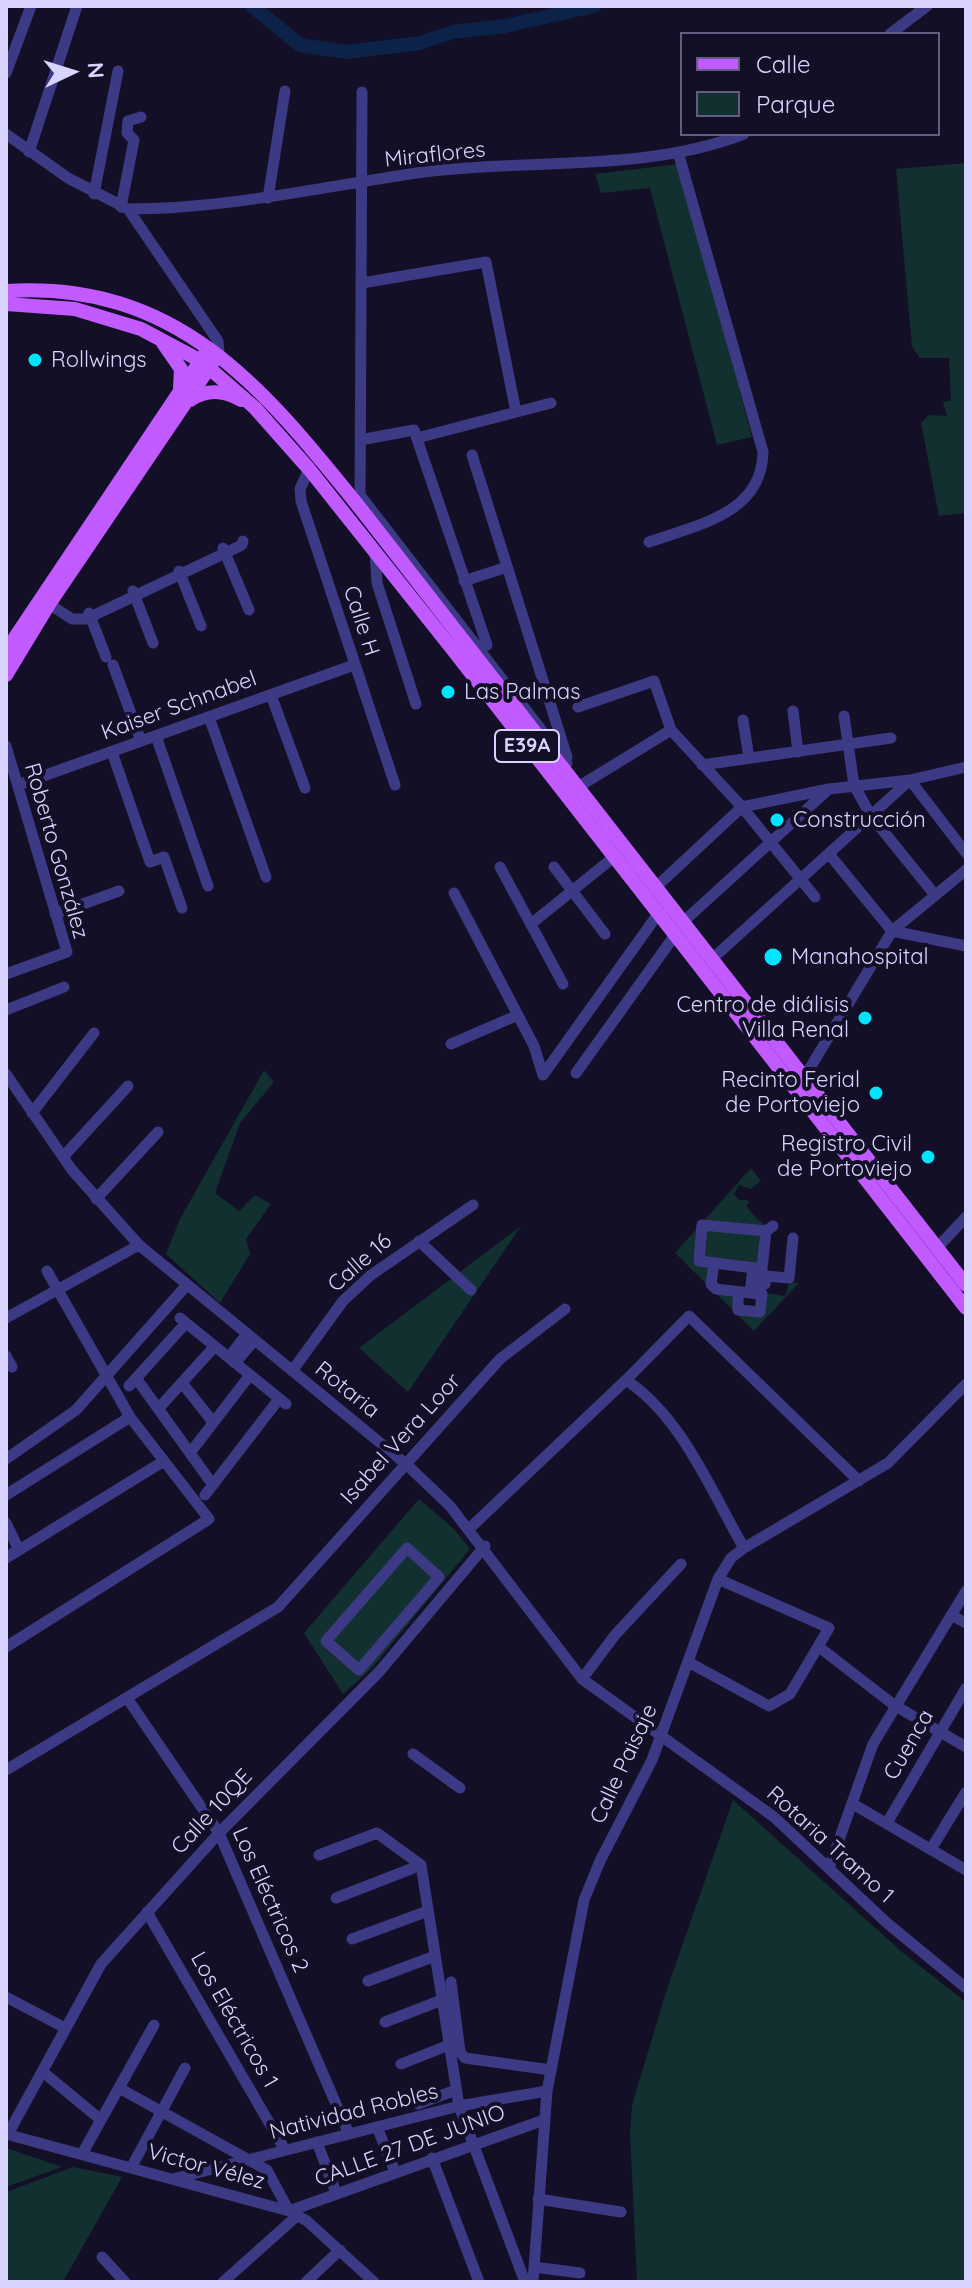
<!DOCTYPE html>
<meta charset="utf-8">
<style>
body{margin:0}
#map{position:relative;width:972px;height:2288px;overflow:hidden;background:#130f26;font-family:Quicksand,sans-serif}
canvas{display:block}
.frame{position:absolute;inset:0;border:8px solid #d9d4ff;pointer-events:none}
.legend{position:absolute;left:680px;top:32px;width:260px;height:104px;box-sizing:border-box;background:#130f26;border:2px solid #625e7d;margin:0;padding:10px 14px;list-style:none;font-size:24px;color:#d9d4ff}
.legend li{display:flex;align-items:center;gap:16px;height:40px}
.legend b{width:40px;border:2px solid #625e7d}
.north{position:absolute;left:32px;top:32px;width:80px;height:80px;-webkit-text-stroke:6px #130f26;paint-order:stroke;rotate:86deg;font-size:22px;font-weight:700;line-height:32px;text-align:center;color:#d9d4ff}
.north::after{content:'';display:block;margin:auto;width:28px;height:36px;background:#d9d4ff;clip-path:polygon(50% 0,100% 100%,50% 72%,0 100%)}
</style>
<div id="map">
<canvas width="972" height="2288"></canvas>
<div class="frame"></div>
<ul class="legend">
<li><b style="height:10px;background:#c25bff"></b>Calle</li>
<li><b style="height:22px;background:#12302f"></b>Parque</li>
</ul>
<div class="north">N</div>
</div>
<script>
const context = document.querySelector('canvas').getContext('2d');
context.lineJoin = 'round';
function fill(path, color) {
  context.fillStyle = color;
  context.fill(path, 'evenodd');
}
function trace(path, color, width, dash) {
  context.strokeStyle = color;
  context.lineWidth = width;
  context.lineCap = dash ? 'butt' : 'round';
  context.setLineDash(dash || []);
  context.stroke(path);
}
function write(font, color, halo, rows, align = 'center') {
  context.font = font + ' Quicksand,sans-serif';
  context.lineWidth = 8;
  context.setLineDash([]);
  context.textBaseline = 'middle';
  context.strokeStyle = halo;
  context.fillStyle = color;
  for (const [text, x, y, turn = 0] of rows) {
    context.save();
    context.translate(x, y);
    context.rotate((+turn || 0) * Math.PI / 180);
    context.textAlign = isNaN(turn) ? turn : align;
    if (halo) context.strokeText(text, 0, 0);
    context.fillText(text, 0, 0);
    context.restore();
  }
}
const green = new Path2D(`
 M966,163V513L939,516L921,423L929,415L947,416L943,402L951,400L949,358H920L912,347L896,169Z
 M679,164L752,437L717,445L650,188L601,193L595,174Z
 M264,1070L274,1082L240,1123L215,1193L239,1211L255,1195L271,1204L246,1239L250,1254L220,1303L166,1254L180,1219Z
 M751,1168L761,1181L751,1189L739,1185L734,1194L739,1200H747L749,1203L746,1206L757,1219L768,1227L707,1220L698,1229L704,1264L710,1272L708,1283L733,1292L735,1308L762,1316L765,1293L785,1296L790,1282L799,1283L754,1331L675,1253Z
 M706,1225L764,1232L760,1265L702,1258Z
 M521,1226L408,1392L359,1348Z
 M419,1499L454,1529L470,1549L371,1669L343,1694L304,1633Z
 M733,1800L902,1952L966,2002V2282H637L630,2132L632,2105L666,1992Z
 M6,2148L62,2167L6,2187Z
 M73,2167L122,2177L63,2282H6V2192Z`);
const river = new Path2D(`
 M252,6L300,45L346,52L420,43L452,32L505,26L594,6`);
const minor = new Path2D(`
 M890,34L927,6
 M6,73L31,6
 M6,134L68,178L128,209L218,341L219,354
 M29,152L77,6
 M94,194L118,71
 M268,198L285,91
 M121,207L134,140L127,133L128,121L141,117
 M128,209C229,209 325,186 424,172C531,158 642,173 744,134
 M362,283L486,262L516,412
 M417,438L551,403
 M360,440L414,430L487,645
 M472,455L567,757
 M309,469L300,489L301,501L395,785
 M360,495L567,763
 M360,508L362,92
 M649,542C697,525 762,514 763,452L678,152
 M223,548L249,610
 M375,552L377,583L416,704
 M179,571L201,626
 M464,581L507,567
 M133,591L153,643
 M49,604L72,619H86L242,545L243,541
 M89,613L106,657
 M113,665L141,741
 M271,695L305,788
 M578,707L654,681L671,730L742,807L815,897
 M793,711L798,752
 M844,716L854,785L871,816L935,895
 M209,717L266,877
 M743,720L749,758
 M156,736L208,886
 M6,746L67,952L6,974
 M112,752L150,862L164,857L182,908
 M702,765L891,738
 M18,785L354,665
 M578,787L671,730
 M829,854L892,931L966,870
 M500,867L563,984
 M554,867L605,934
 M656,887L742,807L829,789
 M454,893L534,1046L543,1075L658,914
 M55,914L119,891
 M683,922L829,789L910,780L966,853
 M531,924L614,857
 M712,959L910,780L966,767
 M6,1010L64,987
 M451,1044L518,1015
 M576,1073L675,935
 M6,1074L72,1170L139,1245L406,1464L450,1506L582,1679L774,1817L887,1923L966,1988
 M804,1078L892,931L966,946
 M32,1113L94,1033
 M63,1157L128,1086
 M96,1199L158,1132
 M419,1241L471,1290
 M937,1248L966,1217
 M714,1263L711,1284L716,1289L759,1294L762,1269L699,1261L702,1225L766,1231L773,1226
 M762,1269L766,1231
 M762,1284H765L766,1276L789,1278L793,1238
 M738,1292V1310L760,1312L762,1294H759
 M750,1293L753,1268
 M6,1318L139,1245
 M180,1318L286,1404
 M6,1356L12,1367
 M229,1357L246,1335
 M235,1363L254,1341
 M292,1371L343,1301L371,1275L473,1205
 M136,1378L213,1485
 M626,1380L689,1316L859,1481
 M182,1383L213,1422
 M129,1386L186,1323
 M158,1409L215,1346
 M190,1453L250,1375
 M6,1459L76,1410L186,1286
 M6,1495L130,1417
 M205,1495L279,1399
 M6,1523L19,1550L13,1553
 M470,1528L626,1380C682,1417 711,1491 744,1548
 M407,1548L439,1577L359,1670L326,1641Z
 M6,1558L164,1461
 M951,1615L966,1623
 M6,1647L209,1519L130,1417L47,1271
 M819,1647L894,1705L966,1747
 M688,1662L769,1706L790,1694L829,1628L718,1579
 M582,1679L615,1635L681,1564
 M127,1698L219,1833L349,2134
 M413,1754L460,1788
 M6,1770L278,1607L500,1359L565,1309
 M853,1804L966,1870
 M887,1823L966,1688
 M931,1849L966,1792
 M319,1855L377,1833L421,1865L459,2106L525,2282
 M829,1868L873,1744L966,1591
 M336,1898L421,1865
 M147,1912L285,2150
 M352,1939L428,1911
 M368,1981L435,1956
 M451,1982L460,2052L465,2058L551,2070
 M6,1997L65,2028
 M385,2022L442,2000
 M401,2064L449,2045
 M43,2072L101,2120
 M119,2088L267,2170L289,2211L544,2120
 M418,2104L456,2090
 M377,2127L395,2172
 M6,2134L289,2211L307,2221L374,2282
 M8,2134L101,1964L219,1833L379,1672L485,1546
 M317,2142L336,2193
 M82,2154L154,2025
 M432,2158L479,2282
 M131,2168L185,2068
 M173,2179L459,2106L547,2091
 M538,2199L621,2212
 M102,2257L125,2282
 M534,2267L580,2273
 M223,2282L298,2215
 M306,2282L340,2250
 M533,2282L547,2091L584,1900L600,1861L652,1760L718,1579L731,1558L744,1548L888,1463L966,1384`);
const major = new Path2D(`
 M6,291C178,280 264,389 360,508L966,1285
 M6,304L75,309L141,329L201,361L255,408L309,469L453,650L966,1308
 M163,343L181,369L180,388
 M190,400C207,389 223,390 241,400
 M6,651L205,354
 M6,675L49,604L213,362`);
const markers = [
 [35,360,8,"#00e5ff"],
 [448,692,8,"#00e5ff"],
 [777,820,8,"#00e5ff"],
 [773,957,10,"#00e5ff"],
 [865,1018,8,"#00e5ff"],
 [876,1093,8,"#00e5ff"],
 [928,1157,8,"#00e5ff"]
];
const shields = [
 [527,746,64]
];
const shieldNames = [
 ["E39A",527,746]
];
const streetNames = [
 ["Miraflores",435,155,-6],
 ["Calle H",361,621,72],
 ["Kaiser Schnabel",179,706,-20],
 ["Roberto González",56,851,74],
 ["Calle 16",360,1263,-41],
 ["Rotaria",347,1390,39],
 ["Isabel Vera Loor",401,1439,-48],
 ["Cuenca",909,1745,-60],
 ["Calle Paisaje",624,1764,-65],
 ["Calle 10QE",212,1812,-47],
 ["Rotaria Tramo 1",830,1845,42],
 ["Los Eléctricos 2",270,1900,66],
 ["Los Eléctricos 1",234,2020,60],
 ["Natividad Robles",354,2112,-14],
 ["CALLE 27 DE JUNIO",410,2146,-20],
 ["Victor Vélez",206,2167,15]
];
const poiNames = [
 ["Rollwings",51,360],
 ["Las Palmas",464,692],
 ["Construcción",793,820],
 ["Manahospital",791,957],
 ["Centro de diálisis",849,1005,"right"],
 ["Villa Renal",849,1030,"right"],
 ["Recinto Ferial",860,1080,"right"],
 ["de Portoviejo",860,1105,"right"],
 ["Registro Civil",912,1144,"right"],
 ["de Portoviejo",912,1169,"right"]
];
fill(green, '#12302f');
trace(river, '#0c2248', 14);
trace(minor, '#3d3a85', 11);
trace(major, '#c25bff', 14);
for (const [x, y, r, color] of markers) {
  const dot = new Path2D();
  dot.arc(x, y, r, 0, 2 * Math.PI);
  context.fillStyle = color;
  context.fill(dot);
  trace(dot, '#130f26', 3);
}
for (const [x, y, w] of shields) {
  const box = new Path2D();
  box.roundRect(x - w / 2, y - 16, w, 32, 6);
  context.fillStyle = '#130f26';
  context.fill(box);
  trace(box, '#d9d4ff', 2);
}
write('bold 20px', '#d9d4ff', null, shieldNames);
write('22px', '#d9d4ff', '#130f26', streetNames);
write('22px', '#d9d4ff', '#130f26', poiNames, 'left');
</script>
